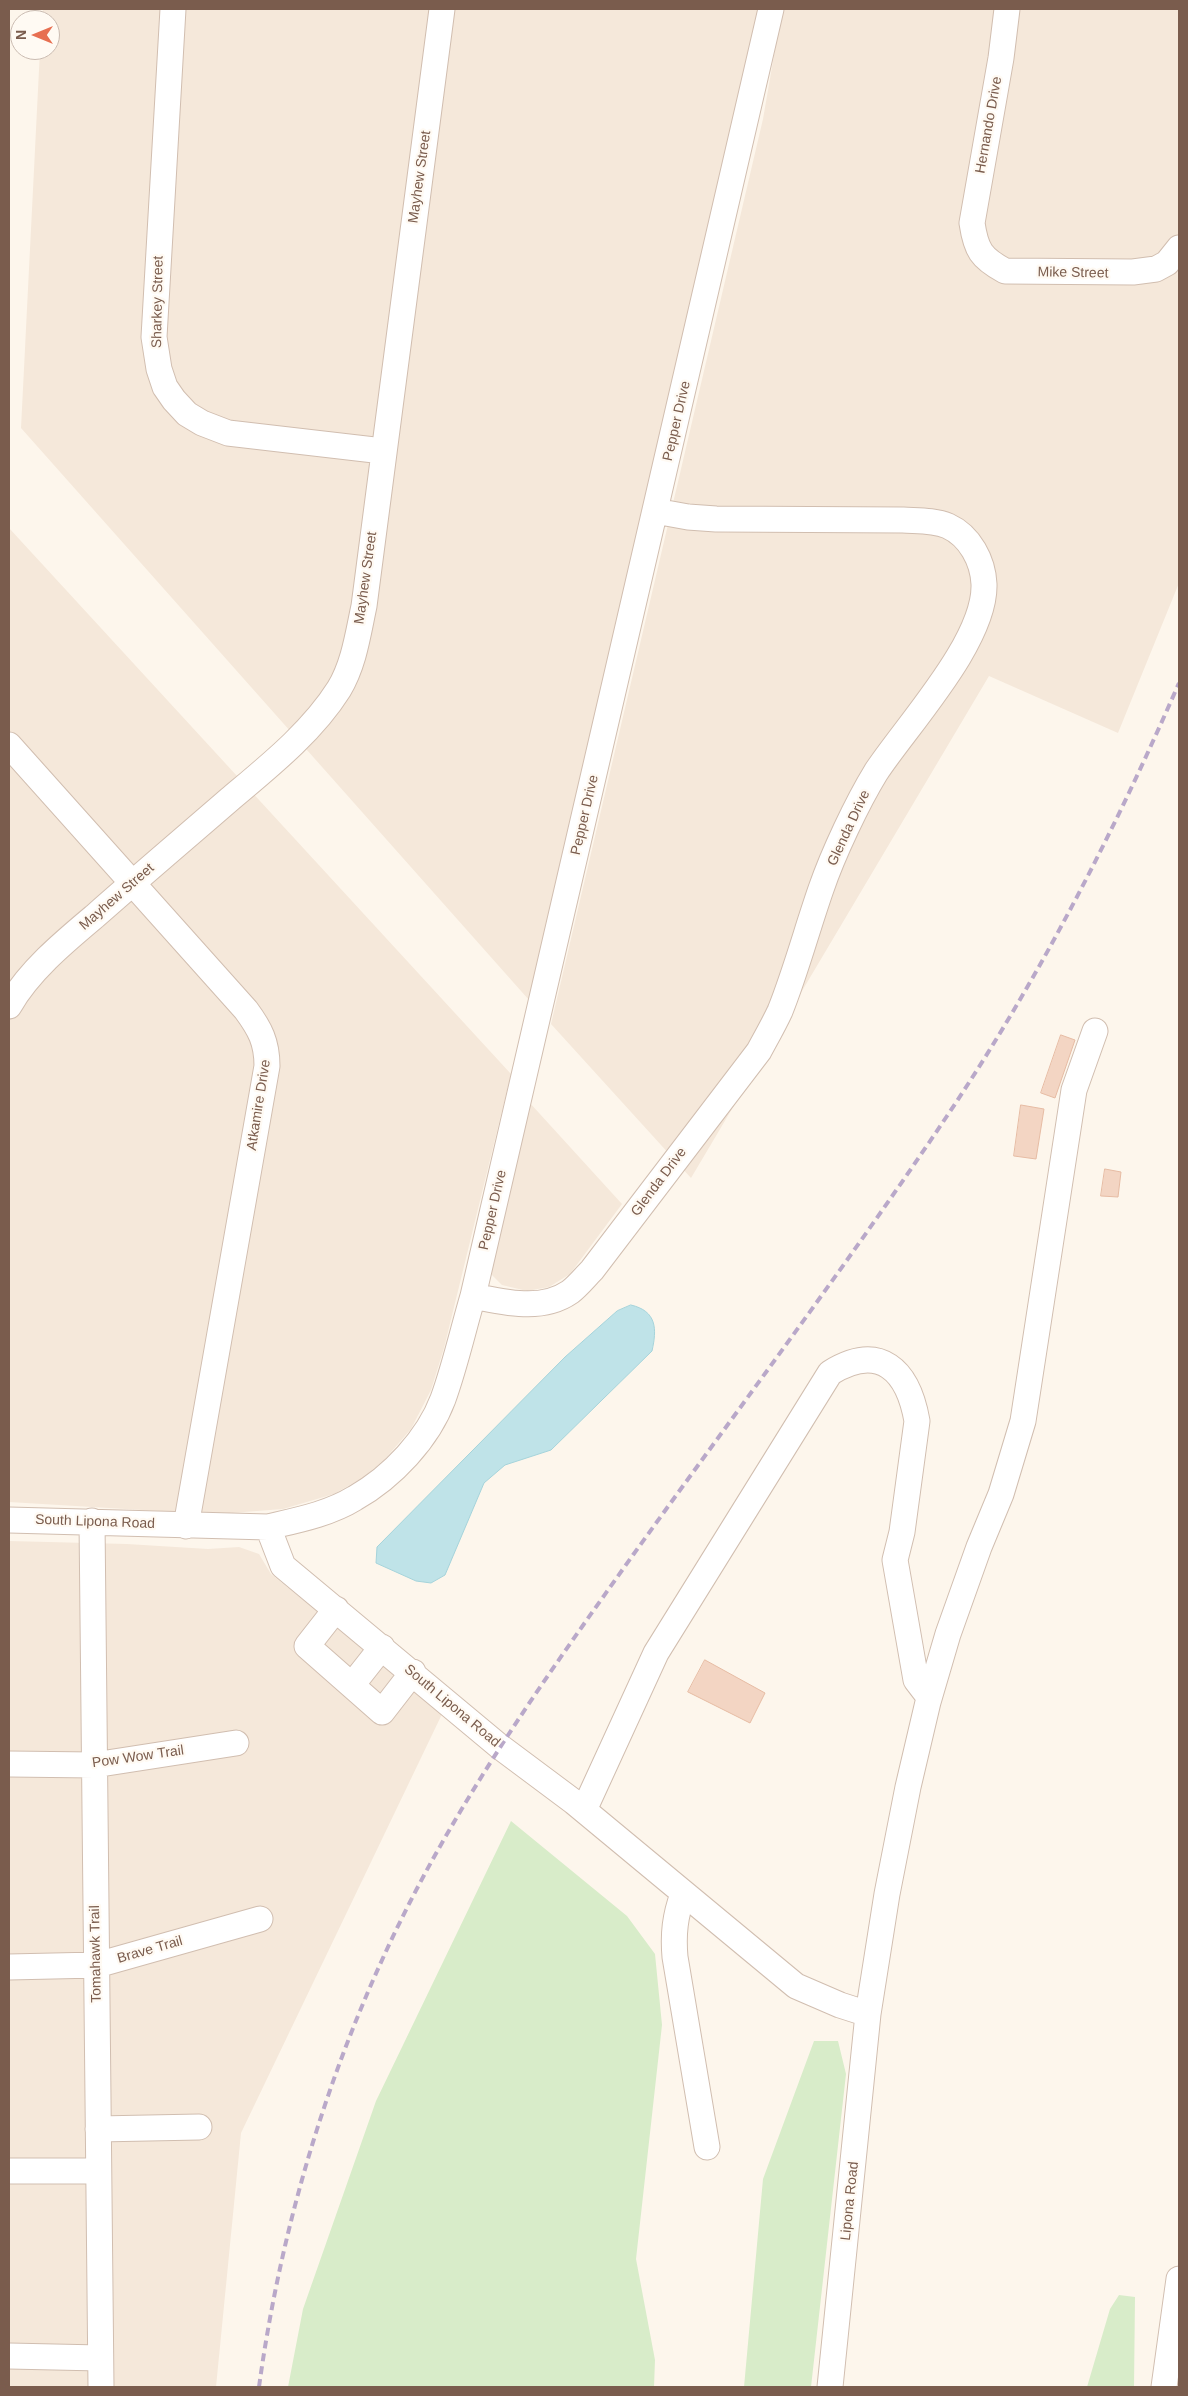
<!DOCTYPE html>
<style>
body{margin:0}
#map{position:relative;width:1188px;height:2396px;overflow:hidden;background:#fdf6ec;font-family:Arial,sans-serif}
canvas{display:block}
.frame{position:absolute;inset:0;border:10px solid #7a5c4d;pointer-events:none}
.north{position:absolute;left:10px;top:10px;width:50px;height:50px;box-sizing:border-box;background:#fffaf3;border:1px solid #cabbb1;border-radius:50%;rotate:270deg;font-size:14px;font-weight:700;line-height:20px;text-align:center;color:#7a5c4d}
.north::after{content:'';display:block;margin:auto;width:18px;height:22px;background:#e76f51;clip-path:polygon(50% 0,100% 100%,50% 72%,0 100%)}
</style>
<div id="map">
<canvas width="1188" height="2396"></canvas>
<div class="frame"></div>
<div class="north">N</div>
</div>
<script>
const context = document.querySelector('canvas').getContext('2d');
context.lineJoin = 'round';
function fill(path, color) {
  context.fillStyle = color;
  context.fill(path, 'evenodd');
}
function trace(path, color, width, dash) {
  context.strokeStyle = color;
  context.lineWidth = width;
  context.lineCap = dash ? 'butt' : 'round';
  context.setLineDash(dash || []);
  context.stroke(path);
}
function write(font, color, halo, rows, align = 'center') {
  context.font = font + ' Arial,sans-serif';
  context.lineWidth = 4.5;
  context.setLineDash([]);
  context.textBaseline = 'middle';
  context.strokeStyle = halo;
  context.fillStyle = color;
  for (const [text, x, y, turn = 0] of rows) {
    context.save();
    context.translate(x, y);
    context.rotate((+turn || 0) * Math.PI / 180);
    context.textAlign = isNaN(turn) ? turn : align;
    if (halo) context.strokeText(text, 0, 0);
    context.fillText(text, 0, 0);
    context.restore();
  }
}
const residential = new Path2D(`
 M43,9H758L755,31L529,1000L21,428L40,50H50V20H42Z
 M782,9H1179V583L1118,733L989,676L691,1178L551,1024L763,119Z
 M9,528L511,1074L444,1348L431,1390L411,1429L385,1459L364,1477L334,1494L283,1509L231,1513L159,1511L9,1502Z
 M529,1102L622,1204L570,1274L549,1287L527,1291L502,1285L492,1275L490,1265Z
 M9,1541L127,1544L208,1549L239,1547L259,1554L271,1574L443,1712L241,2133L216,2387H9Z`);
const green = new Path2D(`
 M511,1821L627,1916L655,1954L662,2025L636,2259L655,2360L654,2387H288L303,2309L376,2101Z
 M814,2041H838L846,2074L811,2387H744L763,2179Z
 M1119,2295L1135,2297L1134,2387H1087L1110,2309Z`);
const water = new Path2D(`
 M631,1305C657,1311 657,1329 652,1351L551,1450L505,1465L484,1483L445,1575L431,1583L416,1581L376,1563L377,1547L565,1357L617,1311Z`);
const building = new Path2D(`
 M1061,1035L1075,1040L1055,1098L1041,1093Z
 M1021,1105L1044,1109L1036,1159L1014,1156Z
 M1105,1169L1121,1172L1118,1197L1101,1196Z
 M705,1660L765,1693L750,1723L688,1692Z`);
const minor = new Path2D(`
 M173,9L154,337L159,369L165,387L174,400L187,414L202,423L228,433L383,451
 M1007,9L1001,58L972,223C976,250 981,258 1005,271L1133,272L1156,269L1167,263L1179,248
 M9,745L246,1010C260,1029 267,1042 267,1066L186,1526
 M9,1006C29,971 64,942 95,916C139,877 185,838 230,799C268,767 312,732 339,689C354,664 358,634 364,606L442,9
 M473,1296C505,1302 541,1312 570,1292C578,1286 585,1277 592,1270L759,1051C766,1038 774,1024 780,1011C796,971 807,929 821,889C833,854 857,803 876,772C907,725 986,641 984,584C983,561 970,536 948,526C934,520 917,521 903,520L716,519L688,517L655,511
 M9,1520L268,1527C298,1520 329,1514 355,1498C392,1477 428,1439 443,1399C455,1366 463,1330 473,1296L771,9
 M92,1521L101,2387
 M268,1527L283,1566L499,1746L574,1802L796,1986L840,2005L868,2014
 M336,1609L307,1646L382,1712L413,1672
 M352,1685L382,1647
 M9,1764L94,1765L236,1743
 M584,1810L656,1653L830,1373C880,1342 908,1370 917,1421L902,1532L895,1560L916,1680L929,1697
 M683,1894C675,1916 673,1934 675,1957L707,2147
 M9,1967L97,1965L260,1919
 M98,2129L199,2127
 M9,2171H98
 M9,2356L100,2358
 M830,2387L868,2014L887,1894L908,1787L928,1702L948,1634L979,1547L1001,1494L1023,1421L1074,1090L1095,1031
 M1164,2387L1179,2279`);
const rail = new Path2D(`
 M259,2387C282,2219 333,2053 410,1902C473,1779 553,1667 633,1555C738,1409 847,1265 947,1116C1039,979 1113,834 1179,683`);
const streetNames = [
 ["Hernando Drive",989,125,-80],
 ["Mayhew Street",420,177,-82],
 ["Mike Street",1073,273,1],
 ["Sharkey Street",158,302,-89],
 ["Pepper Drive",677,421,-77],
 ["Mayhew Street",366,578,-82],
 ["Pepper Drive",585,815,-77],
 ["Glenda Drive",849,828,-65],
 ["Mayhew Street",117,897,-41],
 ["Atkamire Drive",259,1105,-81],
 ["Glenda Drive",659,1182,-53],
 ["Pepper Drive",493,1210,-77],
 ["South Lipona Road",95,1522,2],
 ["South Lipona Road",452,1706,40],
 ["Pow Wow Trail",138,1757,-8],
 ["Brave Trail",150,1950,-16],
 ["Tomahawk Trail",96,1954,-91],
 ["Lipona Road",850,2201,-84]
];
fill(residential, '#f5e8da');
fill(green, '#d8ecc9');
fill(water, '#bfe3e8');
trace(water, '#a5d3da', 1);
fill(building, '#f3d5c3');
trace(building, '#e6bba3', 1);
trace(minor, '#d1beb0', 27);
trace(minor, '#fff', 25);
trace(rail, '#b9a8c9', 4, [8, 5]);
write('14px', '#7a5c4d', '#fffaf3', streetNames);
</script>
